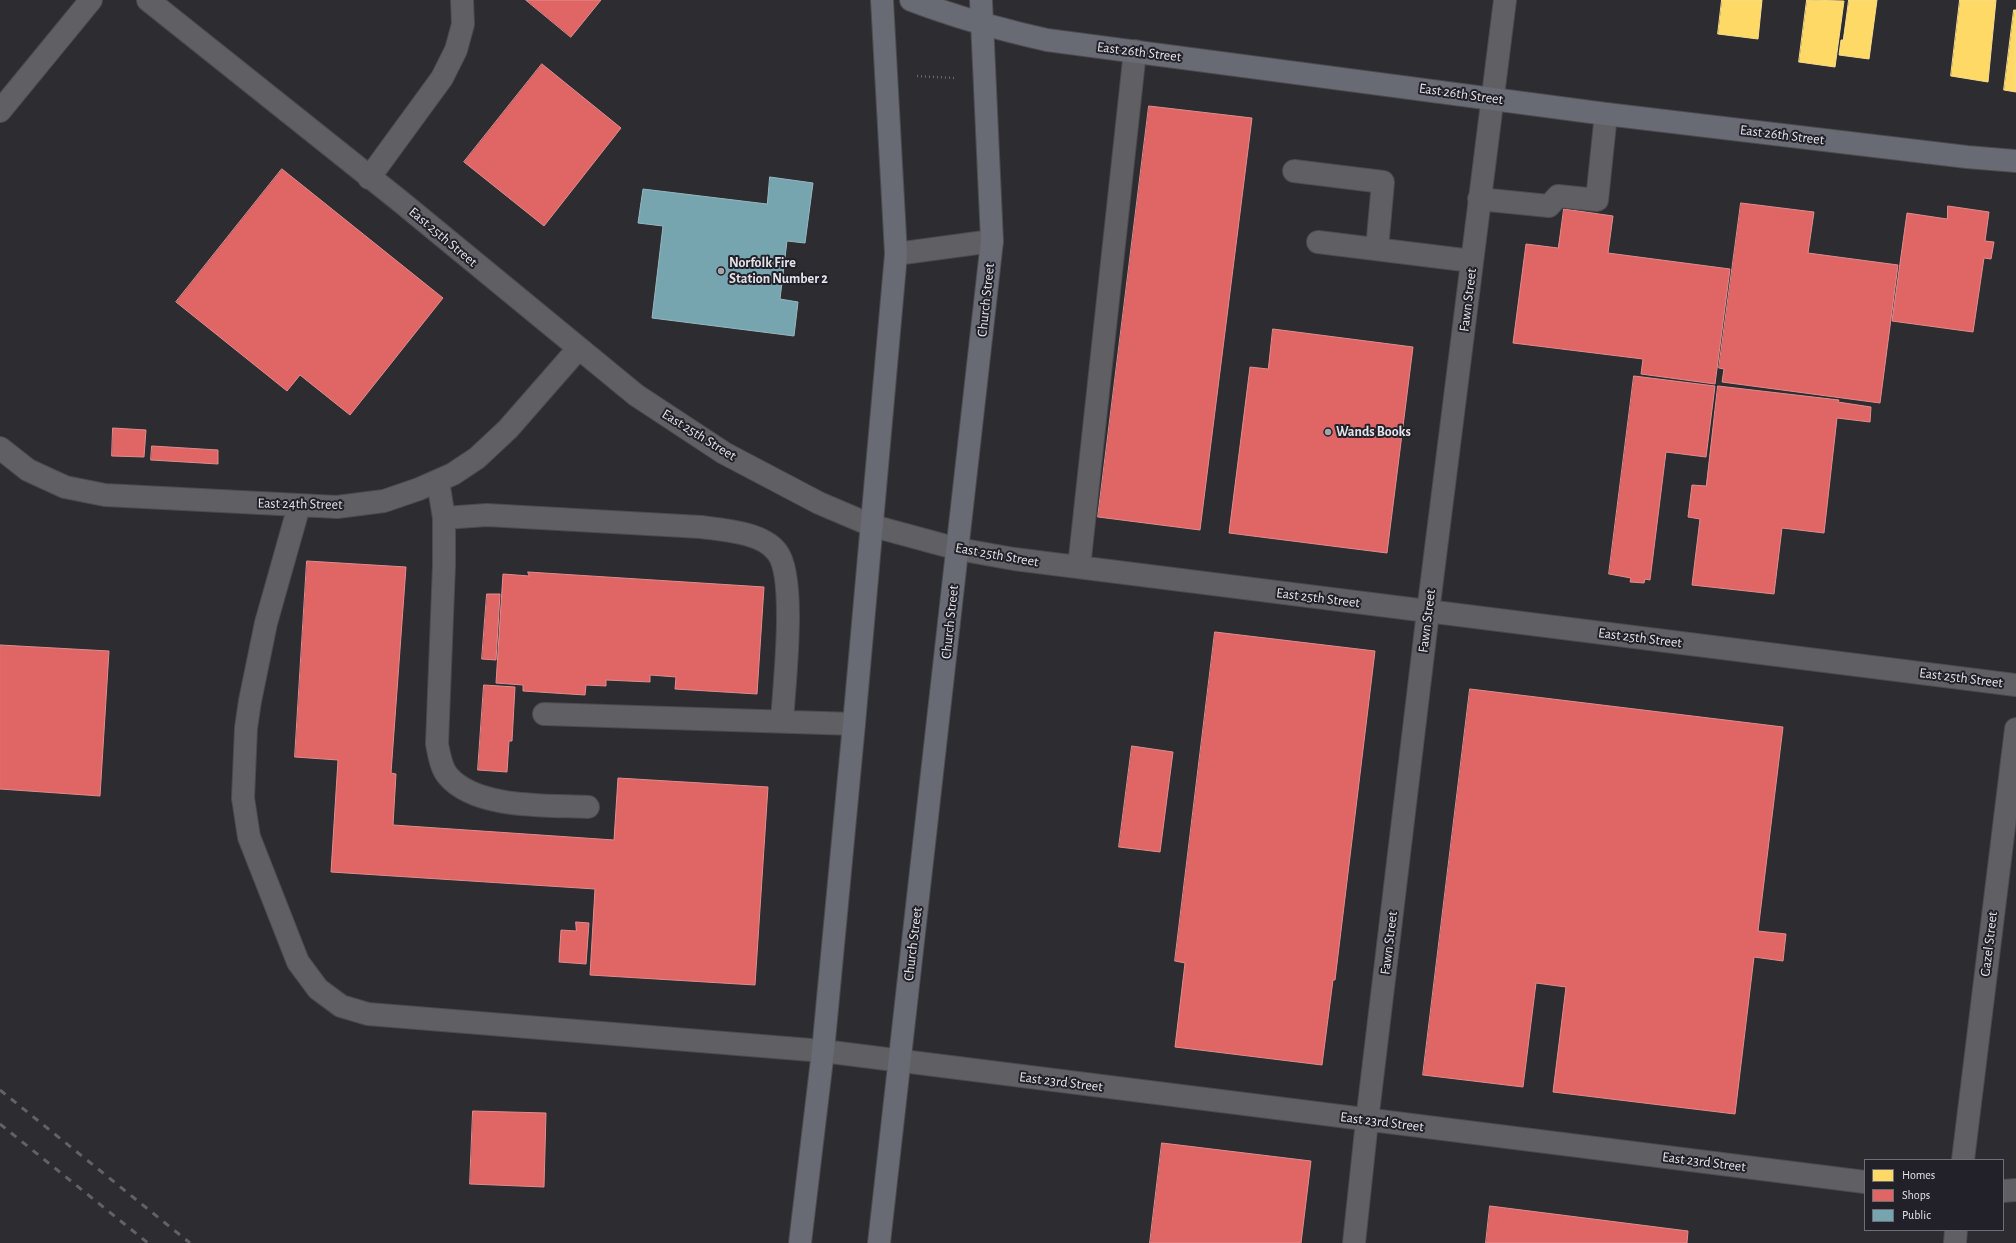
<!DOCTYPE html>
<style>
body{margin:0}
#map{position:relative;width:2016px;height:1243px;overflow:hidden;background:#2d2c31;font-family:"Alegreya Sans",sans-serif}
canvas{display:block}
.legend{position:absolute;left:1864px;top:1159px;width:140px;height:72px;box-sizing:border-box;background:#222129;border:1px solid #706f76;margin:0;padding:5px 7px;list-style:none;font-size:12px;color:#e4e3e9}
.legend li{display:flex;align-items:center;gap:8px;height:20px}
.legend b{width:20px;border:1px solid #706f76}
</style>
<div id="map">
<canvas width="2016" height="1243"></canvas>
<ul class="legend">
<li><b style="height:11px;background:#ffd966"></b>Homes</li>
<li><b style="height:11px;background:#e06666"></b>Shops</li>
<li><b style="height:11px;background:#76a5af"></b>Public</li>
</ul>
</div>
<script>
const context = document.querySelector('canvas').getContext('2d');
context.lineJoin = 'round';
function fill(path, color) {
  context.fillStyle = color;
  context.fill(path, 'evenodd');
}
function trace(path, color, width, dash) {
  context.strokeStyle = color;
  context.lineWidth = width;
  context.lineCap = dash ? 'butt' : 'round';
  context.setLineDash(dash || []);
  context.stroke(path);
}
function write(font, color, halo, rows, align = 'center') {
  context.font = font + ' "Alegreya Sans",sans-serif';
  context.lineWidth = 4;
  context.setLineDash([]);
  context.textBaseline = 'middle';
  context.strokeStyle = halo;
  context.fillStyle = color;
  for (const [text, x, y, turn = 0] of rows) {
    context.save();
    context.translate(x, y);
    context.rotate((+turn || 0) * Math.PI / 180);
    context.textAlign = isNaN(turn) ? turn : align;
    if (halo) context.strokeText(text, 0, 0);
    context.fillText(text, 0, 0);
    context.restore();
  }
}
const homes = new Path2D(`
 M1722,0H1762L1758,39L1718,34Z
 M1807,0L1844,1L1835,67L1799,62Z
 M1849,0H1877L1869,59L1839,55L1841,40H1843Z
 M1960,0H1996L1988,82L1951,76Z
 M2014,10H2016V92L2004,90Z`);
const shops = new Path2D(`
 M526,0H601L571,37Z
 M542,64L621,128L544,226L464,162Z
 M1149,106L1252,118L1200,530L1098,517Z
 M282,169L443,298L350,415L300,375L287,391L176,302Z
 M1741,203L1814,212L1808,253L1898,265L1880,403L1722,382L1724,369L1719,368Z
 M1948,206L1989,212L1985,241L1994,242L1991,259L1984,258L1973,332L1892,321L1907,213L1947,219Z
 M1564,209L1613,216L1608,253L1730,269L1715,384L1641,374L1643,359L1513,343L1526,244L1558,248Z
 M1273,329L1413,347L1387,553L1229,533L1250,367L1268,369Z
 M1634,376L1715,386L1706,457L1666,452L1650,580L1645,579L1644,583L1630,582L1631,578L1609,574Z
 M1718,386L1839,400L1838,402L1871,407L1870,422L1837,418L1824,533L1782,528L1774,594L1692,585L1700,519L1688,517L1692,485L1706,486Z
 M113,428L146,430L144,457L112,456Z
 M152,446L218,450V464L151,460Z
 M307,561L406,567L391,773L396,774L393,825L614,840L618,778L768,787L755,985L590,975L595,889L331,872L338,760L295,757Z
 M528,572L764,587L757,694L675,689L676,677L650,675V682L606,680V686L586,685L585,695L523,691V685L496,683L503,574L529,576Z
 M487,594H500L496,660L482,659Z
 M1215,632L1375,651L1335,980H1333L1322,1065L1175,1047L1185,963L1175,961Z
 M0,645L109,651L100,796L0,789Z
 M484,685L515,687L512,741H509L507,772L478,770Z
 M1470,689L1783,727L1758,931L1786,934L1783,961L1754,957L1735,1114L1553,1092L1566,987L1536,983L1523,1087L1423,1075Z
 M1132,746L1173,752L1160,852L1119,847Z
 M576,922L589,923L586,964L559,962L561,930L576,931Z
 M473,1111L546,1113L544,1187L470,1184Z
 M1162,1143L1311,1161L1301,1243H1150Z
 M1490,1206L1688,1231L1687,1243H1486Z`);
const public = new Path2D(`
 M770,177L813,183L805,243L787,241L780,299L798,302L794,336L652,318L663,226L638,223L643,189L767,204Z`);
const path = new Path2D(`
 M917,76L954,78`);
const minor = new Path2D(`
 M148,0L400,201L636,395L724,453L819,503L873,526L958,549L1014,559L2016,685
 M0,111L91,0
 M1294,171L1383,182L1377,249
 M369,178L442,78L456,50L463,24L462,0
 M1479,199L1549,206L1558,196L1597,200L1606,114
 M1318,242L1472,261
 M896,254L992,241
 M0,448L28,470L65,487L105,495L337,507L384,501L419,489L453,474L477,458L508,429L578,349
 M438,481L444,518V565L437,744C439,754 441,768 448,776C476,809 547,805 588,807
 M299,506L266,623L250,701L246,728L243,798L249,837L298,962L318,989L341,1006L368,1014L823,1051L1865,1182
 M444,518L487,515L701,527C723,530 762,532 777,552C797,577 784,686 782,721
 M1079,567L1135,51
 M544,714L854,724
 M1963,1160L2016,729
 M2003,1191L2016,1190
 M1354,1243L1367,1121L1428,612L1505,0
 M1955,1243L1956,1230`);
const major = new Path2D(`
 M911,0C958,18 998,29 1047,40L1606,114L1967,157L2016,161
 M800,1243L823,1051L854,724L896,254L882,0
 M879,1243L992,241L981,0`);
const rail = new Path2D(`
 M0,1090L190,1243
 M0,1124L148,1243`);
const markers = [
 [721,271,4,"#a4a3a9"],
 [1328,432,4,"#a4a3a9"]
];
const streetNames = [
 ["East 26th Street",1139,52,7],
 ["East 26th Street",1461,94,8],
 ["East 26th Street",1782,135,7],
 ["East 25th Street",443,237,40],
 ["Church Street",986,300,-84],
 ["Fawn Street",1468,300,-83],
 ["East 25th Street",699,435,32],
 ["East 24th Street",300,504,1],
 ["East 25th Street",997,555,10],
 ["East 25th Street",1318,598,7],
 ["Fawn Street",1427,621,-83],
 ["Church Street",950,622,-84],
 ["East 25th Street",1640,638,7],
 ["East 25th Street",1961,678,7],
 ["Fawn Street",1389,943,-83],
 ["Church Street",913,944,-83],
 ["Gazel Street",1989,944,-83],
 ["East 23rd Street",1061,1082,7],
 ["East 23rd Street",1382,1122,7],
 ["East 23rd Street",1704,1162,7]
];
const poiNames = [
 ["Norfolk Fire",729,263],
 ["Station Number 2",729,279],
 ["Wands Books",1336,432]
];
fill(homes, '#ffd966');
trace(homes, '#f7dc8d', 1);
fill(shops, '#e06666');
trace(shops, '#e18c8d', 1);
fill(public, '#76a5af');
trace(public, '#97b8c0', 1);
trace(minor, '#4b4a4f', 24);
trace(major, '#4b4a4f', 24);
trace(path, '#6a6a6d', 2.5, [1, 3]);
trace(minor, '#605f63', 22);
trace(major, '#686b73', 22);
trace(rail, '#626265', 3, [7, 7]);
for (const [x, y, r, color] of markers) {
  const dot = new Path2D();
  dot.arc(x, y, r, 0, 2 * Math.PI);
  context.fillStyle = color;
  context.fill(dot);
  trace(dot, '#222129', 1.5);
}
write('14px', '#e4e3e9', '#222129', streetNames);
write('bold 14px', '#e4e3e9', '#222129', poiNames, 'left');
</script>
